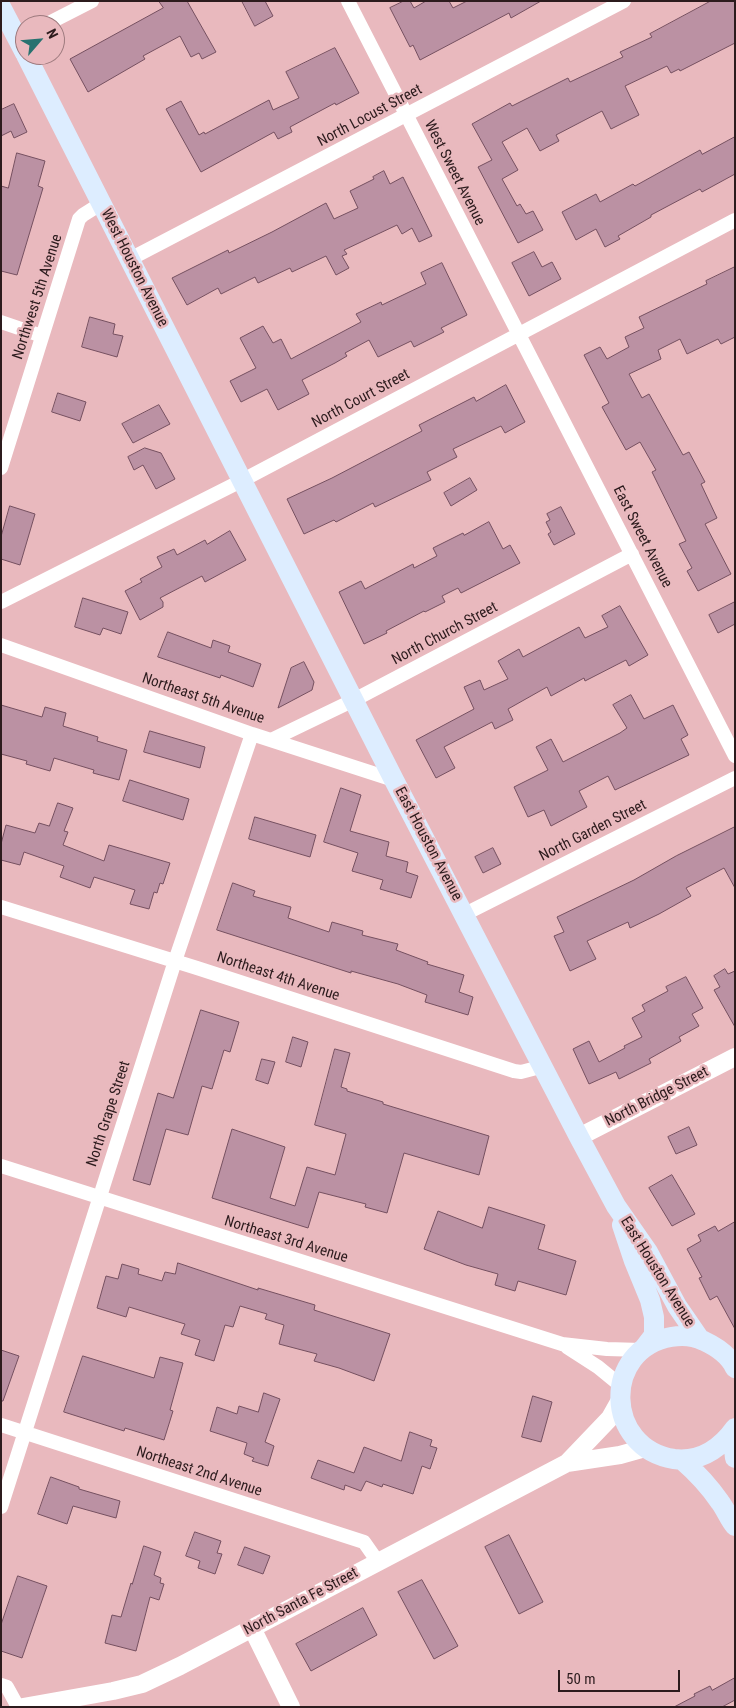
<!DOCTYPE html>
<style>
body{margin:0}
#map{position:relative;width:736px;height:1708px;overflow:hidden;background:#e9b9be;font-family:"Roboto Condensed",sans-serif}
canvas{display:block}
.frame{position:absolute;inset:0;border:2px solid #2c1b1d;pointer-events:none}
.north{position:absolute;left:15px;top:15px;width:50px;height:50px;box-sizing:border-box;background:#e9b9be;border:1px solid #9d7a7e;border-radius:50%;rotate:63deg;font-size:14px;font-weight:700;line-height:20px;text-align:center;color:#2c1b1d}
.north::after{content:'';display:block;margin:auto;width:18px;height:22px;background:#287270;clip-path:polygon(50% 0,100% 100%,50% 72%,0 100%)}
.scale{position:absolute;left:558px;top:1670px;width:122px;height:22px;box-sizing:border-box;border:2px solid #2c1b1d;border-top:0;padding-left:6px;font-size:15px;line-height:18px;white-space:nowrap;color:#2c1b1d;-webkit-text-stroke:4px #e9b9be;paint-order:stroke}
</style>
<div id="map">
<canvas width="736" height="1708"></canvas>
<div class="frame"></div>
<div class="north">N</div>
<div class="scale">50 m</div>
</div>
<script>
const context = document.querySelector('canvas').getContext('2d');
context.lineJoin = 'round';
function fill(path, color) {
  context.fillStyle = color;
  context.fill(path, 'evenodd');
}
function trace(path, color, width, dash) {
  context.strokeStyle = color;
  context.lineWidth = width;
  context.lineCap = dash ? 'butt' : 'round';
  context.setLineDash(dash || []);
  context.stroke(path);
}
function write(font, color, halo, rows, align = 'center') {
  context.font = font + ' "Roboto Condensed",sans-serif';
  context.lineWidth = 5;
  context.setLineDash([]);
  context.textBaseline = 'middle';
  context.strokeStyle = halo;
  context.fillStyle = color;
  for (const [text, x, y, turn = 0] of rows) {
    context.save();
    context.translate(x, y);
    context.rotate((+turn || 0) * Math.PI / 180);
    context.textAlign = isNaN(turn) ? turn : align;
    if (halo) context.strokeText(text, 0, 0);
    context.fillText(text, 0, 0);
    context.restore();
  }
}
const building = new Path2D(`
 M159,1H187L216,52L202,59L199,53L191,57L180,36L143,56L145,59L88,92L70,59L163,8Z
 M242,1H265L273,16L255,26Z
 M404,1H410L414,8L426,1H449L453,8L467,1H541L511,18L509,13L420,60L413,45L410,47L390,8Z
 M711,1H735V43L680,71L679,69L671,73L667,66L625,86L639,115L611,129L602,111L556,135L559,141L540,151L527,128L502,142L518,170L502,179L517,206L520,204L526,214L533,211L543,230L518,243L478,167L492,160L472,124L510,103L512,106L568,78L570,82L623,57L620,52L652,37L650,34Z
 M335,48L359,93L336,105L335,103L290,127L292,132L278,139L274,132L201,172L166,109L181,101L199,135L204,132L205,134L269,100L273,110L299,98L286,72Z
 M14,104L27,132L14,138L11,131L1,136V110Z
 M735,137V174L702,192L700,189L651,215V217L618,236L620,239L605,247L596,229L576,240L562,212L596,194L600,202L633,184L635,186L700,150L702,154Z
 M17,153L45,161L38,186L43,188L17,275L1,271V186L8,188Z
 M384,171L390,184L403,177L432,236L419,242L412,228L402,234L397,225L344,250L347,254L342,256L349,268L336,275L326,256L292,272L290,268L258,283L255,277L221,294L218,288L187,305L172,278L228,250L229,253L272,232L326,203L334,219L358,208L350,191L374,179L373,177Z
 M534,252L542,267L552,262L561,279L529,296L512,263Z
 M442,263L467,315L441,328L444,332L414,347L411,341L378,357L369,340L345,353L347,356L335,363L302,380L309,394L278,410L267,389L241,402L230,381L256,368L240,338L263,326L273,343L281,339L291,359L361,322L356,314L381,302L382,305L426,284L421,273Z
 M735,267V337L721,344L718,339L687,354L680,339L658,350L661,359L629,374L642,398L649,394L683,455L689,452L705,482L701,484L717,518L705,524L731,574L698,591L687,571L692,568L679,544L686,541L652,472L656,470L640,442L626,450L602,407L609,403L584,355L600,347L607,359L629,347L625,337L644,328L639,317L707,284L706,281Z
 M90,317L115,324L113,334L123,336L117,357L82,347Z
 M506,385L525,422L505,433L501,426L453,449L457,457L427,472L431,480L375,507L373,503L336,522L334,520L304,534L287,499L332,478L422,431L419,425L474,397L476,401Z
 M58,393L86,402L80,421L52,412Z
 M159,405L170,424L133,443L122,424Z
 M145,448L161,453L175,479L156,489L143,465L134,470L128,457Z
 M470,478L477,490L451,506L444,493Z
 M10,506L35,514L20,565L1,559V537Z
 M561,507L575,534L554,545L548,534L551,532L546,522L550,520L547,514Z
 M489,522L503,549L510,545L520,563L461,593L458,588L442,596L445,602L425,612L424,611L386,631L387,633L364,644L339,592L361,581L365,589L413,564L414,568L437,556L433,548L463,533L464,535Z
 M230,531L246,560L205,582L202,576L160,598L163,602V607L140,620L125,591L142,582L140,579L162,567L157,557L174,549L177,555L205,540L207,544Z
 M83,598L128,612L121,634L103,628L100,635L75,627Z
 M735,602V624L718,633L709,615Z
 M620,606L648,655L629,666L626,660L585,681L584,678L551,696L547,687L508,709L513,720L495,729L492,722L444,747L455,768L436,778L416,740L474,709L464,687L480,680L484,690L508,679L498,661L519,649L523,657L579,627L585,638L608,627L602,616Z
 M168,632L211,648L213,640L230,646L228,652L261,664L253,687L221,675L220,678L158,657Z
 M304,662L314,682L312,690L278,708L291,668Z
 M631,695L644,719L673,705L688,735L681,739L689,755L615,790L608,776L579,791L587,807L551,826L544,810L528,817L514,787L548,770L536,747L551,739L563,762L620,733L627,728L613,705Z
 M1,705L42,717L45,707L66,713L63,726L98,737L97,741L127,750L119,780L93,773L94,770L54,758L50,771L26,764L27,761L1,754Z
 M150,731L205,747L200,768L144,752Z
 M130,780L189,799L183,820L123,801Z
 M341,788L361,795L350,831L389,842L386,856L408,862L406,872L418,876L411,898L380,889L383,880L352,871L358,853L324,842Z
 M58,803L73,808L64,831L68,832L63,845L104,861L109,845L170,863L163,884L160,883L157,893L154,892L149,909L130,904L135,890L94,877L90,888L60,877L64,866L24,852L20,865L1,860V844L6,825L35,833L39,823L49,826Z
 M255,817L316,835L310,857L249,839Z
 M735,827V888L724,868L686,888L691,896L659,914L630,928L628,922L587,941L596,959L570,971L554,936L564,932L557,917L634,880L676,856Z
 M493,848L501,864L483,873L475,857Z
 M233,883L255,891L253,896L291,907L288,918L329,932L332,922L363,931L362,935L398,944L396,950L428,962L427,964L464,975L459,992L473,997L468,1015L425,1002L427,995L398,984L351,971V973L217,930Z
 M725,969L728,974L735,971V1027L714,990L720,987L714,976Z
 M686,977L703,1008L692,1014L699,1026L679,1037L681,1041L649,1059L651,1063L619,1079L616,1072L589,1084L573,1049L589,1041L599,1062L625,1048L624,1046L642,1037L632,1018L645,1011L642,1005L668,991L666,987Z
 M201,1010L239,1022L230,1052L224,1050L212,1089L202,1086L188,1135L166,1129L150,1185L133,1180L158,1093L173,1098Z
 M293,1037L308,1042L301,1067L286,1062Z
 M335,1049L350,1053L341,1087L347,1089V1091L383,1102V1104L489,1136L479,1175L404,1153L387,1213L365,1207L366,1204L319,1192L308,1228L212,1198L232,1129L285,1147L270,1198L295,1206L307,1167L335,1175L346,1134L315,1125Z
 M262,1059L275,1062L268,1084L256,1080Z
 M689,1127L697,1145L676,1154L668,1137Z
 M672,1175L695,1214L672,1226L649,1188Z
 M489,1207L545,1225L538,1249L576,1261L566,1295L518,1281L515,1291L495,1285L498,1274L466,1265L424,1249L438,1211L482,1228Z
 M735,1222V1329L717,1296L710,1300L699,1278L702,1277L687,1249L701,1241L698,1235L715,1226L718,1231Z
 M178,1263L258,1290V1288L315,1305L314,1310L390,1334L374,1381L339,1368L314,1361L317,1354L279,1344L284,1325L265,1319L267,1314L240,1306L233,1327L225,1325L214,1361L195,1355L200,1340L181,1334L185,1324L129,1307L126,1317L97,1308L106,1276L118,1279L122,1264L139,1269L138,1274L162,1281L165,1272L175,1274Z
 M1,1350L19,1356L3,1401H1Z
 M83,1356L154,1378L160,1357L183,1363L170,1410L173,1411L164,1440L125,1428L124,1431L64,1412Z
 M264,1393L280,1399L265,1442L274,1446L268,1466L252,1461L254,1458L244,1454L247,1443L210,1431L217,1407L237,1414L239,1406L258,1412Z
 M533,1396L552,1402L541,1442L522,1437Z
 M410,1432L432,1440L430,1446L437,1448L430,1469L422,1466L413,1494L383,1484L382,1487L366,1481L361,1491L345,1485L344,1490L311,1478L318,1460L354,1473L364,1447L401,1461Z
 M51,1477L79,1487V1489L120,1501L116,1518L73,1506L67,1524L38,1514Z
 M195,1532L221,1541L217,1553L222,1554L215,1574L198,1568L200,1561L186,1556Z
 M509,1535L543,1602L519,1614L485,1547Z
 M144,1546L161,1552L154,1575L161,1578L160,1583L164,1584L159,1600L150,1597L136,1651L105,1643L112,1615L121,1617L131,1583L132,1584Z
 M245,1547L270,1556L263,1574L238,1565Z
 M18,1576L47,1586L22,1658L1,1651V1625Z
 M422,1580L458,1646L434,1659L398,1592Z
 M363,1608L377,1635L311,1671L296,1644Z
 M735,1678V1700L722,1707H674L695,1696L694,1694L710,1686L712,1690Z`);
const minor = new Path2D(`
 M348,1L735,756
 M45,25L92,1
 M130,259L624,1
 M1,322L42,336
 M1,468L79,219L83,215L102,203
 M1,602L243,480L735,220
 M1,645L252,734L394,780
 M271,740L354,700L632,554
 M1,907L197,968L514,1071L521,1072L544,1066
 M465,914L735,778
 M1,1166L562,1344L607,1349L641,1350
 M567,1347L598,1367L620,1385
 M1,1425L364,1542L378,1562
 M1,1507L175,961L252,734
 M1,1685L7,1687L18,1707`);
const tertiary = new Path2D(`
 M579,1137L735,1057
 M567,1463L620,1455L645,1448
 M252,1628L291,1707
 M23,1707L113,1691L142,1684L180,1666L567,1463L610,1418L619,1402`);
const secondary = new Path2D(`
 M1,7L25,53
 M26,55L394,780L579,1137L616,1206L648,1252L677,1306L699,1338
 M622,1225L634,1261L650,1300L654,1317V1335L644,1348
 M735,1368C729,1355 717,1347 704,1341C694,1336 682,1335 671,1337C602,1349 604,1448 674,1459C700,1462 720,1449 735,1428
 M735,1434L733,1441L735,1458
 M682,1460C697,1473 709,1486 720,1502C726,1510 729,1519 735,1526`);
const streetNames = [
 ["North Locust Street",370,116,-28],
 ["West Sweet Avenue",454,173,63],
 ["West Houston Avenue",134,268,63],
 ["Northwest 5th Avenue",38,297,-72],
 ["North Court Street",361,399,-28],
 ["East Sweet Avenue",642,537,63],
 ["North Church Street",445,634,-28],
 ["Northeast 5th Avenue",203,699,19],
 ["North Garden Street",593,831,-27],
 ["East Houston Avenue",428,844,62],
 ["Northeast 4th Avenue",278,977,18],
 ["North Bridge Street",657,1097,-27],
 ["North Grape Street",109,1114,-72],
 ["Northeast 3rd Avenue",286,1240,17],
 ["East Houston Avenue",657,1272,58],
 ["Northeast 2nd Avenue",199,1472,18],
 ["North Santa Fe Street",301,1602,-28]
];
fill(building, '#bb91a3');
trace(building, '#755060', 1);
trace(minor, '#fff', 14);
trace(tertiary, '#fff', 18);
trace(secondary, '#ddedff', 20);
write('15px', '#2c1b1d', '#e9b9be', streetNames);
</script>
